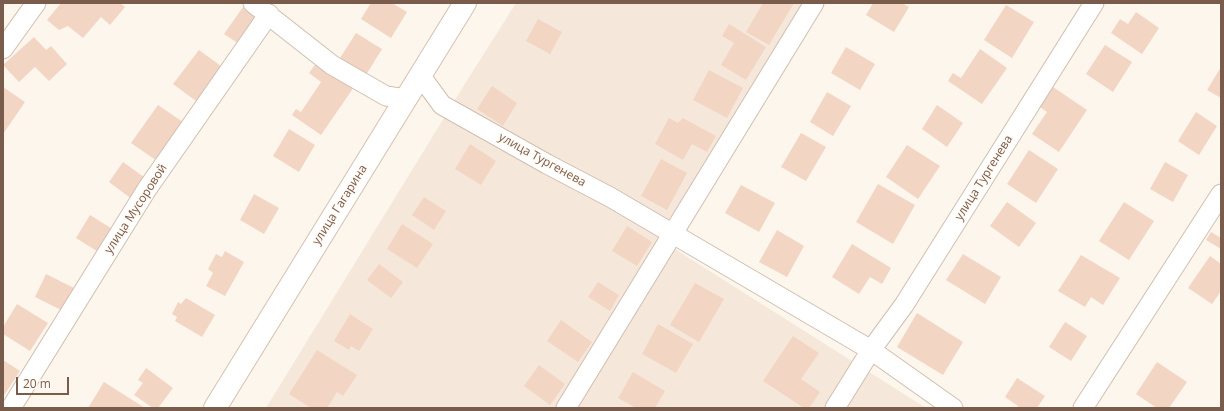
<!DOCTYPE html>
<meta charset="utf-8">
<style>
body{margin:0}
#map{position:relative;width:1224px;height:411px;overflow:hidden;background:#fdf6ec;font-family:"Open Sans",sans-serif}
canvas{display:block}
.frame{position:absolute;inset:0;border:4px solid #7a5c4d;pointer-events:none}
.scale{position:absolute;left:16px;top:377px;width:53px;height:18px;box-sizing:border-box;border:2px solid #7a5c4d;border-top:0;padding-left:5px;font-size:12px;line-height:14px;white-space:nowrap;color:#7a5c4d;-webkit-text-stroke:3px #fffaf3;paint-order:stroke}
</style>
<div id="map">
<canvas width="1224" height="411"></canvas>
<div class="frame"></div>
<div class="scale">20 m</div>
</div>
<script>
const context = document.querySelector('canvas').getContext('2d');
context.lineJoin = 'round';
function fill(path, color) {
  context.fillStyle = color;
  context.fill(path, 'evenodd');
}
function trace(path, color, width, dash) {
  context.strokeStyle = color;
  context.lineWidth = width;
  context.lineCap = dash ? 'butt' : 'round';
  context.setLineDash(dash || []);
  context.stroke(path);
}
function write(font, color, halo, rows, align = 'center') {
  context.font = font + ' "Open Sans",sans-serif';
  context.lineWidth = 3;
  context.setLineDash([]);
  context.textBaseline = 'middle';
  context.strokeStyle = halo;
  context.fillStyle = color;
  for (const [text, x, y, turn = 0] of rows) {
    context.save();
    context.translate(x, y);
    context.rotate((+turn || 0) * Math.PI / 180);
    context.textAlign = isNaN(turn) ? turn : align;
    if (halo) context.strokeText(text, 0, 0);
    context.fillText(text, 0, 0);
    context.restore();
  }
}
const residential = new Path2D(`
 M516,3H803L659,239L926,408H266L466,82Z`);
const building = new Path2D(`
 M61,3H120L125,7L110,25L101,17L83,38L68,26L59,30L47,20Z
 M371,3H392L407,12L391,38L361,19Z
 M763,3H794L769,45L746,32Z
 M873,3H902L909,7L894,32L866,15Z
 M1006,5L1034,22L1012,58L984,40Z
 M243,7L258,17L239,44L224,34Z
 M1136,12L1159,28L1142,54L1111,33L1120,19L1128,24Z
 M538,19L562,32L550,54L526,41Z
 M729,24L766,47L746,80L721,65L734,43L722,36Z
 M356,33L382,49L366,75L340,58Z
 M34,37L46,50L51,46L67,64L49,81L35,67L19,82L3,65Z
 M1105,45L1132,62L1113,92L1086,74Z
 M846,47L875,64L860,90L831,73Z
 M980,49L1007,68L982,104L948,81L953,73L961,78Z
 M199,50L225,69L210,83L196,101L173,84Z
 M317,62L354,87L321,135L292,115L296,109L301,112L321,82L309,73Z
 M1221,67V98L1207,90Z
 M709,70L743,88L727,118L693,100Z
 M492,86L517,103L503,126L477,109Z
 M3,87L25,102L3,134Z
 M1053,87L1087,110L1059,152L1032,134L1047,112L1040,107Z
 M827,92L851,106L833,136L810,122Z
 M158,105L183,122L157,161L131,143Z
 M937,105L963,123L947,147L922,129Z
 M1196,112L1217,126L1199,155L1178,141Z
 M669,118L678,123L683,118L716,136L707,152L692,144L683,160L655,144Z
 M289,129L315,145L299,172L273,156Z
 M801,133L826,147L806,181L781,167Z
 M470,144L496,161L481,185L455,169Z
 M907,145L940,166L918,199L886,177Z
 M1029,150L1058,169L1036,203L1007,184Z
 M661,159L687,173L667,210L641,196Z
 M123,162L148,180L133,200L109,182Z
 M1165,162L1188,175L1173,202L1150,189Z
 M878,184L915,205L893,244L856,222Z
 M741,185L775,203L759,232L725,213Z
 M254,194L279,208L264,234L240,220Z
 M424,197L446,211L434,230L412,215Z
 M1007,202L1036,223L1019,247L990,226Z
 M1124,202L1154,221L1129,260L1099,241Z
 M90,215L114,230L100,253L76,238Z
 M402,224L433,244L417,268L387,249Z
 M627,226L652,242L637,266L612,251Z
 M777,230L804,246L787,277L759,262Z
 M1211,232L1221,238V249L1206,240Z
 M852,244L891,268L882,284L870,277L859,294L832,277Z
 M225,251L244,262L225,296L206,286L213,273L208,269L216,254L222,257Z
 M963,254L1001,277L985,304L946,280Z
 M1081,255L1120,278L1103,305L1091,297L1085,307L1058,291Z
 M1210,256L1221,264V291L1212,304L1188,288Z
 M379,264L403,282L391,298L367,280Z
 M46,274L74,288L63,311L35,297Z
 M598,282L619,295L610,311L588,297Z
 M695,283L724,299L699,342L670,325Z
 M186,298L215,315L202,337L175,321L177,317L172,314L178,302L181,304Z
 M17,304L48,323L30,351L3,334V327Z
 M917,313L963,342L943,375L897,347Z
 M350,314L373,329L359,351L351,346L349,350L334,341Z
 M561,320L592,342L578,362L547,341Z
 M1065,322L1087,336L1071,361L1049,347Z
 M658,324L693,344L676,373L642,354Z
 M793,336L819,353L801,379L820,392L809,408H804L763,381Z
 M317,350L357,375L343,396L337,392L327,408H311L289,394Z
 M3,360L20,371L3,397Z
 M1157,362L1187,382L1169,408H1157L1136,394Z
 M539,365L565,384L550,405L524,386Z
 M146,368L173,388L158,408H153L134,395L143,383L138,380Z
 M633,372L665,391L655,408H636L618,398Z
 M1017,378L1045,396L1037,408H1017L1018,406L1005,397Z
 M104,382L145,408H88Z`);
const minor = new Path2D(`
 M253,3L332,65L386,96L406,99
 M3,49L36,3
 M420,75L442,105L547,164L610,197L871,350L953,408
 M11,408L147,189L269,14
 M566,408L814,3
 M835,408L871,350L904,305L1094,3
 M1083,408L1221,194`);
const secondary = new Path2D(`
 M215,408L465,3`);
const streetNames = [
 ["улица Тургенева",542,160,29],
 ["улица Тургенева",984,178,-58],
 ["улица Гагарина",340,205,-58],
 ["улица Мусоровой",136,209,-57]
];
fill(residential, '#f5e8da');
fill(building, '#f3d5c3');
trace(minor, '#d1beb0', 21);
trace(secondary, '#d6c0b0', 24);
trace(minor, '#fff', 19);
trace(secondary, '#fff', 22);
write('12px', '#7a5c4d', '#fffaf3', streetNames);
</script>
